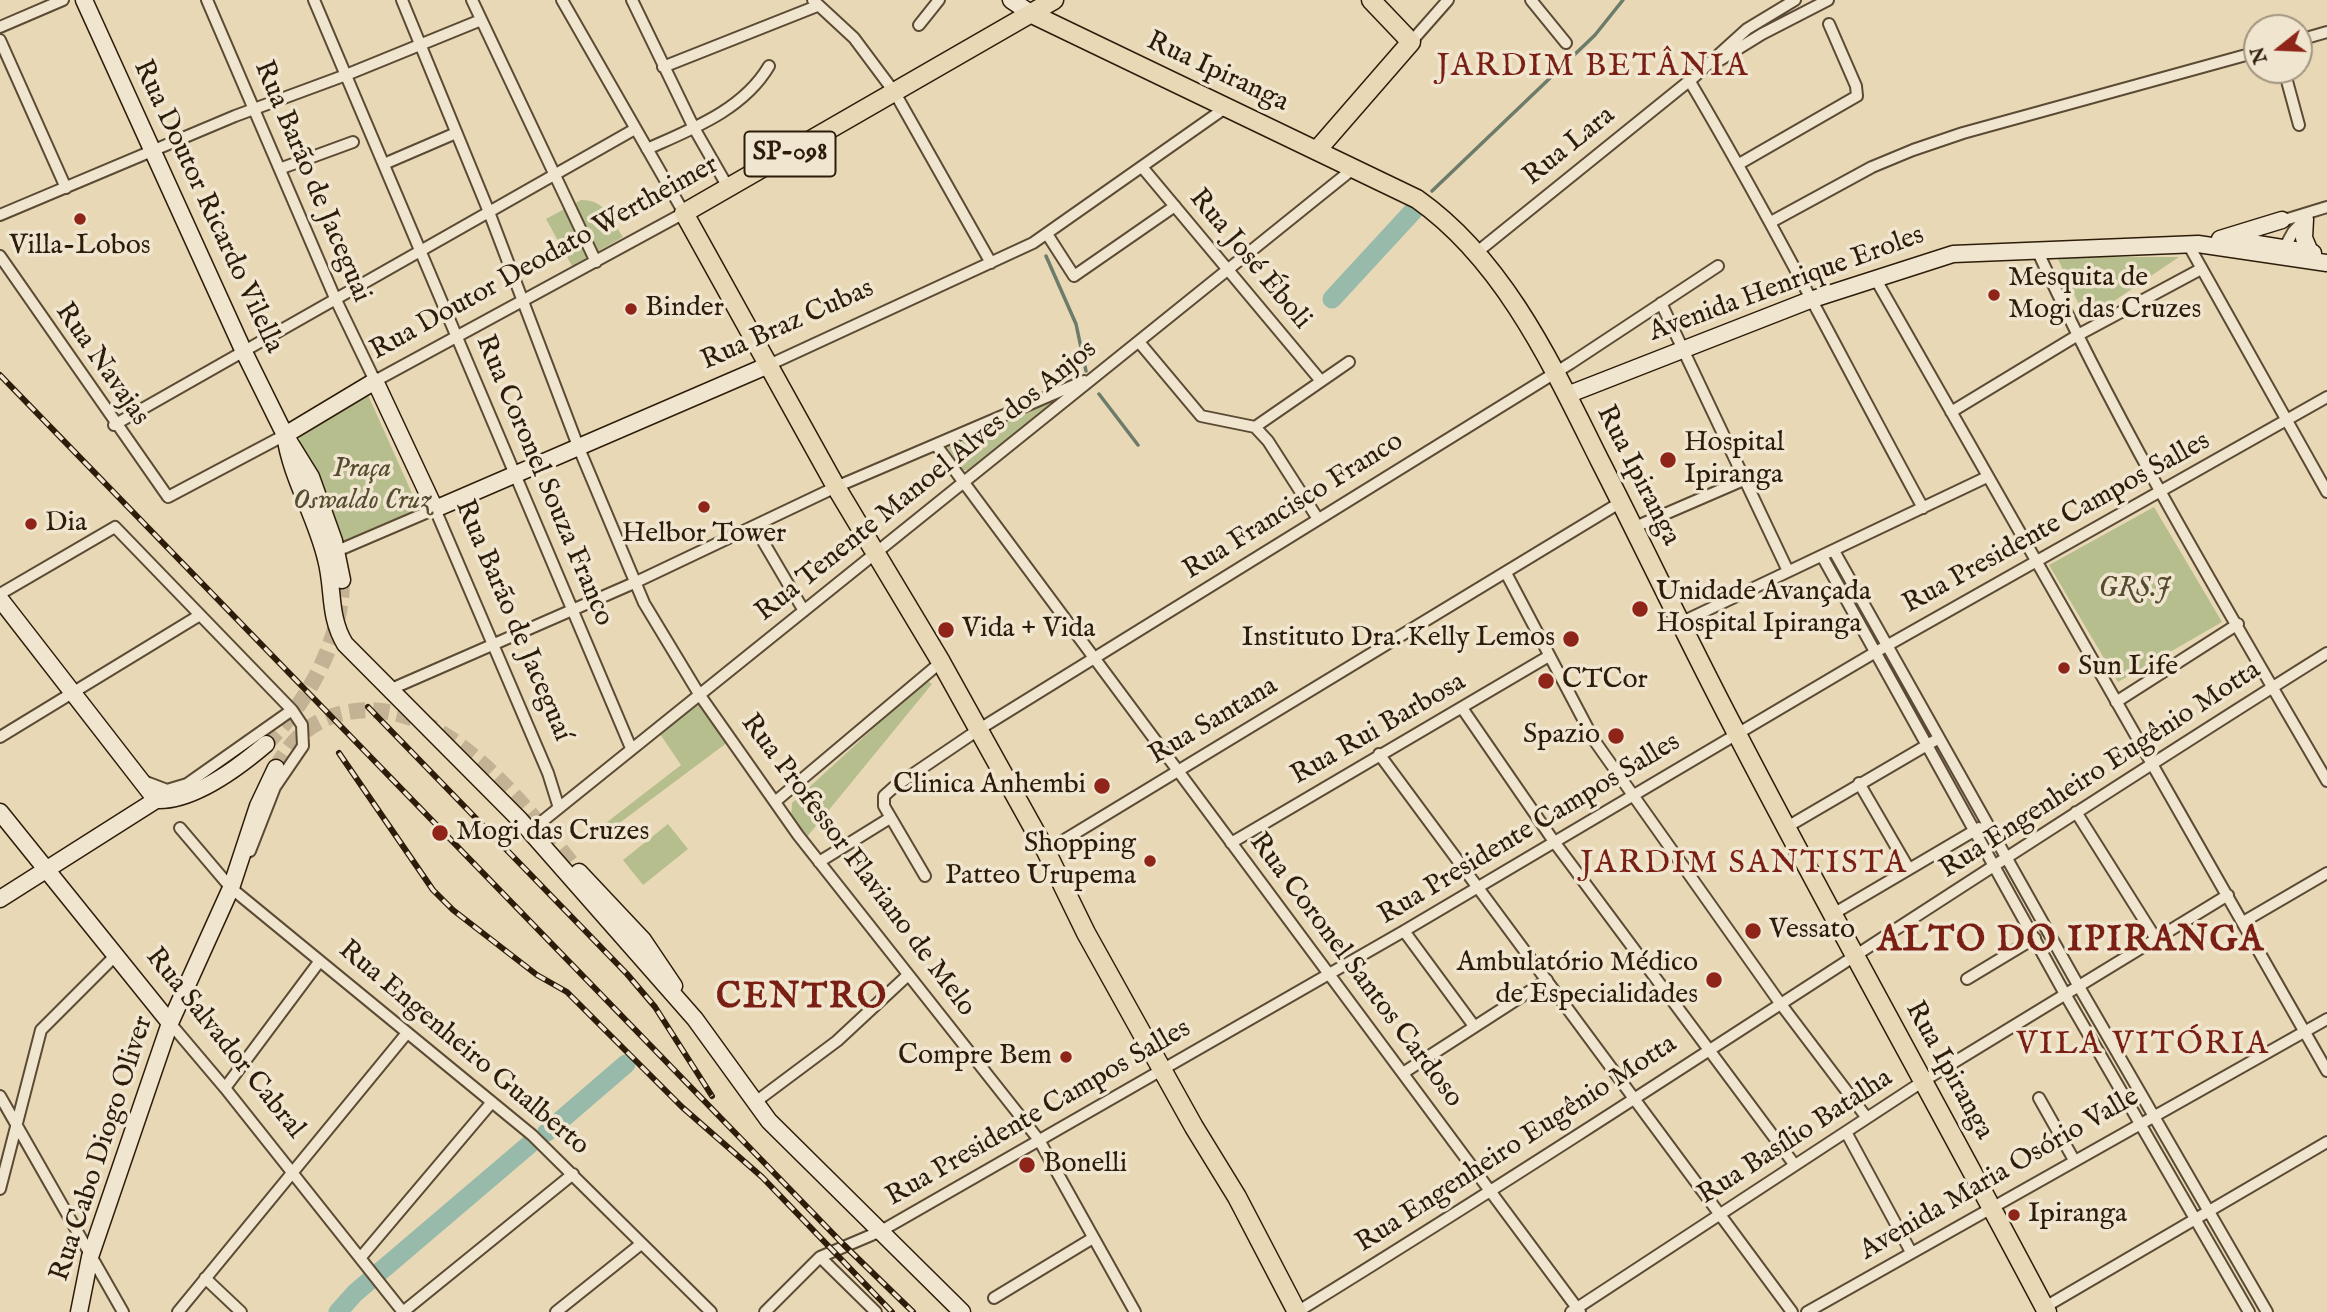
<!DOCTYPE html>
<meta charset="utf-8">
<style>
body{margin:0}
#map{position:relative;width:2327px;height:1312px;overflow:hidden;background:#e8d8b6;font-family:"IM FELL English",serif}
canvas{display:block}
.north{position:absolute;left:2243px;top:14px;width:70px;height:70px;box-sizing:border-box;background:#f0e6d0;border:2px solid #a29580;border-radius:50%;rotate:252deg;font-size:19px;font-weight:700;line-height:28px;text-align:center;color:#2d1c09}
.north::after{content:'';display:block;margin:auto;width:24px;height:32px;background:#8f2418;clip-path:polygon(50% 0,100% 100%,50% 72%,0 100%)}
</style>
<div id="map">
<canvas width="2327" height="1312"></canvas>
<div class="north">N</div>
</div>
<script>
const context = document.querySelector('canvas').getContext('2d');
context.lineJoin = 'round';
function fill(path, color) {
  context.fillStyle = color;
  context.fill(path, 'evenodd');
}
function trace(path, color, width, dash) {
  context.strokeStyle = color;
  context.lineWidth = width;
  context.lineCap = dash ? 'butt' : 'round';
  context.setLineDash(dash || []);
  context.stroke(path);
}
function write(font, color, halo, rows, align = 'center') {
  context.font = font + ' "IM FELL English",serif';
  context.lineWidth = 7;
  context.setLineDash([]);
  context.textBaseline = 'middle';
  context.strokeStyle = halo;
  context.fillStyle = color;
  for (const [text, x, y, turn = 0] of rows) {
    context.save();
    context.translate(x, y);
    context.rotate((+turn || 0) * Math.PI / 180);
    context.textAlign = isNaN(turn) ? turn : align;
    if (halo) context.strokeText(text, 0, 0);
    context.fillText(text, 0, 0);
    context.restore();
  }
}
const green = new Path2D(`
 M581,200C605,199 612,220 623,237L572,266L546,219Z
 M2057,257H2179L2086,320Z
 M1069,390L968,470H962L946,445Z
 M368,395L419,509L338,545L301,450L299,432Z
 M2154,507L2222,622L2118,682L2049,565Z
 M926,680L932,684L806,838L791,819L792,803Z
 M698,700L728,742L594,842L589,836L681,765L658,731Z
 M668,824L688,849L643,885L623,860Z`);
const stream = new Path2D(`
 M1432,191L1595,35L1623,0
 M1046,256L1076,324L1086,371
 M1099,394L1138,445`);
const river = new Path2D(`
 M1332,299L1415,209
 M547,1132L626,1064
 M338,1312L355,1293L530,1144`);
const secondaryTunnel = new Path2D(`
 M266,744C308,702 342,640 342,580
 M276,768C293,737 314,718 349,712C445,695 524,807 579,872`);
const street = new Path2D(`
 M207,0L335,298L375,381L684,213L562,0
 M314,0L631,748
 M402,0L489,212L578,446L644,603L699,694L798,835L1039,1140L1135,1312
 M472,0L596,262
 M632,0L694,128L729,189
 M813,0L854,38L895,93L991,263
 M1531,0L1566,43
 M919,25L939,0
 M0,27L63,0
 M0,40L66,188
 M2299,40L2327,32
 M1411,42L1448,0
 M1720,60L1762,34L1828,0
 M663,67L817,6
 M2284,70L2299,125
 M1689,80C1772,220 1845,365 1923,508
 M647,149C692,129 743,110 769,66
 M384,164L456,133
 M1739,164L1857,96L1856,86L1829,24
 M1142,167L1321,381
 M282,168L353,142
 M0,215L235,116L346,75L481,20
 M1771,222L1872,167L1913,150L1963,133L2257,52
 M2278,222L2327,207
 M1047,234L1074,276L1175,206
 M2188,244L2327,492
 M2037,250C2121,433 2226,607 2327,781
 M2282,252L2293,232L2307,217
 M1476,253L1694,77L1747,29L1795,0
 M0,256L168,497L285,435
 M1875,278L2327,1071
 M1661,303L1788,571
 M1139,342L1201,416L1255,427
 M771,364L1033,243L1228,106
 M1951,412L2078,335L2201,269
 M114,425L635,129
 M1255,427L1349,362
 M1255,427L1268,441L1318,519
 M936,445L1580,1312
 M754,526L804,611
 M1635,527L1746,479
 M344,548L435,509L548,773L559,808
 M1834,551L2078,985L2267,1312
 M1822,556L2065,994L2249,1312
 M1506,573L1594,740L1780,1003L1867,1118
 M0,594L115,527L292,710L302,725L303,746L275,787L250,851
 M1680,623L1987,477
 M389,690L634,583L836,487L1084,381
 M2116,702L2238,624
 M1462,708L1555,843L1794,1164
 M0,737L200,615
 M1379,754L1792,1312
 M146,782L167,790L187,784L292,710
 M1859,783L1909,869
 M776,801L941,662
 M2076,812L2156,939
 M1787,827L1934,741
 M180,828L231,888L532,1135L711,1312
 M529,832L1354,168
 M1231,843L1549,656
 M1046,851L1621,502
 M819,862L890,818
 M925,876L884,806V796L894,787L978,730L1571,363L1718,266
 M1833,914L1979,828
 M2243,922L2327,873
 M1404,931L1474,1026
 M1967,979L2035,938
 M170,1023L225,1088L403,1312
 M1403,1073L1547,980
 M225,1088L319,962
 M0,1096L123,1312
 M2039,1098L2074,1160
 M754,1103L837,1041L908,975
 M1846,1132L1911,1252
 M0,1189L41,1030L117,954
 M361,1257L492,1102
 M820,1257L876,1312
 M205,1278L241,1312
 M994,1298L1093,1238
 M2045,1307L2327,1142
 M178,1312L407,1033
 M403,1312L573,1174
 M556,1312L641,1244
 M765,1312L820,1257L881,1231L1404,931L1874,653L2327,397
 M1297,1312C1644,1098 1982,869 2327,653
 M1571,1312L1925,1080L2228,895
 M1807,1312L2327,1019`);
const secondary = new Path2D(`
 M84,0L244,352L285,435L311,477L334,541L342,580
 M1011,0L1032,14
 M2305,219L2304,238L2310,252
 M2220,239L2282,220
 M2245,242L2313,253
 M1567,395L1810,300L1953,254L2198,244L2327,263
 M285,435C291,478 316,516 326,559C334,588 328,616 345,644L520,820L695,1019L769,1121L962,1312
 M285,435L375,381L435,509L771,364
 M0,599L156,800
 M156,800C193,802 239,767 266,744
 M0,812L170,1023
 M579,872L643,940L674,986
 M0,899L156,800
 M79,1312L90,1257L170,1023L231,888L258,806L276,768`);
const primary = new Path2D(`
 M1054,0L684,213L836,487L941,662L1046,851L1086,933L1194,1127L1237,1197L1297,1312
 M1032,14L1417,199C1505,261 1553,367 1600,461C1646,551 1689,643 1736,732C1837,927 1945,1118 2047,1312
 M1318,149L1411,42L1371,0`);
const rail = new Path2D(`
 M0,375L844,1245L913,1312
 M368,707L627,974L655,1007L712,1096
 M339,753L433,890L453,910L537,975L567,992L682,1107L762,1177L892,1312`);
const markers = [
 [80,219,7,"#8f2418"],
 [1994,295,7,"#8f2418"],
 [631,309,7,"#8f2418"],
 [1668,460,9,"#8f2418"],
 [704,507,7,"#8f2418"],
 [31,524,7,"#8f2418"],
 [1640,609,9,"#8f2418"],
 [946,630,9,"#8f2418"],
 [1571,639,9,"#8f2418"],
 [2064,668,7,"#8f2418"],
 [1546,681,9,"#8f2418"],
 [1616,736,9,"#8f2418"],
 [1102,786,9,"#8f2418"],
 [440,833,9,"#8f2418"],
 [1150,861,7,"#8f2418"],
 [1753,931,9,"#8f2418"],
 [1714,980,9,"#8f2418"],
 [1066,1057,7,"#8f2418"],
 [1027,1165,9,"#8f2418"],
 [2014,1215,7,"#8f2418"]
];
const shields = [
 [790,154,91]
];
const shieldNames = [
 ["SP-098",790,154]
];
const streetNames = [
 ["Rua Ipiranga",1217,73,25],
 ["Rua Lara",1570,147,-39],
 ["Rua Barão de Jaceguai",311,182,67],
 ["Rua Doutor Ricardo Vilella",207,207,65],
 ["Rua Doutor Deodato Wertheimer",545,259,-29],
 ["Rua José Éboli",1249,260,50],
 ["Avenida Henrique Eroles",1787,285,-20],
 ["Rua Braz Cubas",788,326,-24],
 ["Rua Navajas",101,365,55],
 ["Rua Ipiranga",1637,476,63],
 ["Rua Coronel Souza Franco",543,481,67],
 ["Rua Tenente Manoel Alves dos Anjos",927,482,-39],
 ["Rua Francisco Franco",1294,507,-32],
 ["Rua Presidente Campos Salles",2057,524,-29],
 ["Rua Barão de Jaceguaí",512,621,67],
 ["Rua Santana",1214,722,-31],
 ["Rua Rui Barbosa",1379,730,-30],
 ["Rua Engenheiro Eugênio Motta",2101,771,-33],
 ["Rua Presidente Campos Salles",1530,830,-31],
 ["Rua Professor Flaviano de Melo",857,866,53],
 ["Rua Coronel Santos Cardoso",1355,971,53],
 ["Rua Salvador Cabral",224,1044,51],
 ["Rua Engenheiro Gualberto",463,1049,40],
 ["Rua Ipiranga",1948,1071,61],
 ["Rua Presidente Campos Salles",1039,1114,-30],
 ["Rua Basílio Batalha",1796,1138,-33],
 ["Rua Engenheiro Eugênio Motta",1517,1145,-33],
 ["Rua Cabo Diogo Oliver",103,1149,-72],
 ["Avenida Maria Osório Valle",2000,1175,-30]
];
const poiNames = [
 ["Villa-Lobos",80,247,"center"],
 ["Mesquita de",2008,279],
 ["Mogi das Cruzes",2008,311],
 ["Binder",645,309],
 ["Hospital",1684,444],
 ["Ipiranga",1684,476],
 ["Dia",45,524],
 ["Helbor Tower",704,535,"center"],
 ["Unidade Avançada",1656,593],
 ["Hospital Ipiranga",1656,625],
 ["Vida + Vida",962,630],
 ["Instituto Dra. Kelly Lemos",1555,639,"right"],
 ["Sun Life",2078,668],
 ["CTCor",1562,681],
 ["Spazio",1600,736,"right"],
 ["Clinica Anhembi",1086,786,"right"],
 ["Mogi das Cruzes",456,833],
 ["Shopping",1136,845,"right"],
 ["Patteo Urupema",1136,877,"right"],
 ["Vessato",1769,931],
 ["Ambulatório Médico",1698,964,"right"],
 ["de Especialidades",1698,996,"right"],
 ["Compre Bem",1052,1057,"right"],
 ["Bonelli",1043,1165],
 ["Ipiranga",2028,1215]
];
const parkNames = [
 ["Praça",362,470],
 ["Oswaldo Cruz",362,502],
 ["GRS.J",2134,590]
];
const quarterNames = [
 ["JARDIM BETÂNIA",1593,68],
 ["JARDIM SANTISTA",1744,865],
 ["VILA VITÓRIA",2143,1046]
];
const districtNames = [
 ["ALTO DO IPIRANGA",2071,943],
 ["CENTRO",802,1000]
];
fill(green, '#b7be8d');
trace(stream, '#6d7b6a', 3.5);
trace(river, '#97baab', 19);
trace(secondaryTunnel, '#c3b293', 16, [16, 8]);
trace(street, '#5c4b34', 14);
trace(secondary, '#2d1c09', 19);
trace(primary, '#2d1c09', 21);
trace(street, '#f0e6d0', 10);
trace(secondary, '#f0e6d0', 16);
trace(primary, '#e8d8b6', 18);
trace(rail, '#2d1c09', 6);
trace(rail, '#f0e6d0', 3.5, [10]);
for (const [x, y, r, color] of markers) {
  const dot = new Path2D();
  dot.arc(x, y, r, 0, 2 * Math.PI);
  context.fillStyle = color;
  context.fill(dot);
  trace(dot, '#f0e6d0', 2.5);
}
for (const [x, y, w] of shields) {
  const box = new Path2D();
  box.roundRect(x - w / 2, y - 22.5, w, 45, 5);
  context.fillStyle = '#f0e6d0';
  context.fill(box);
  trace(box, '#2d1c09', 2);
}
write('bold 26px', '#2d1c09', null, shieldNames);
write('28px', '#2d1c09', '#f0e6d0', streetNames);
write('28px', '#2d1c09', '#f0e6d0', poiNames, 'left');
write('italic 28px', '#564d31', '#f0e6d0', parkNames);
context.letterSpacing = '2px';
write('32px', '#7a1f14', '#f0e6d0', quarterNames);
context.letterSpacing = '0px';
context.letterSpacing = '2px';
write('bold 35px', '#7a1f14', '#f0e6d0', districtNames);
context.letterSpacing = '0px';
</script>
